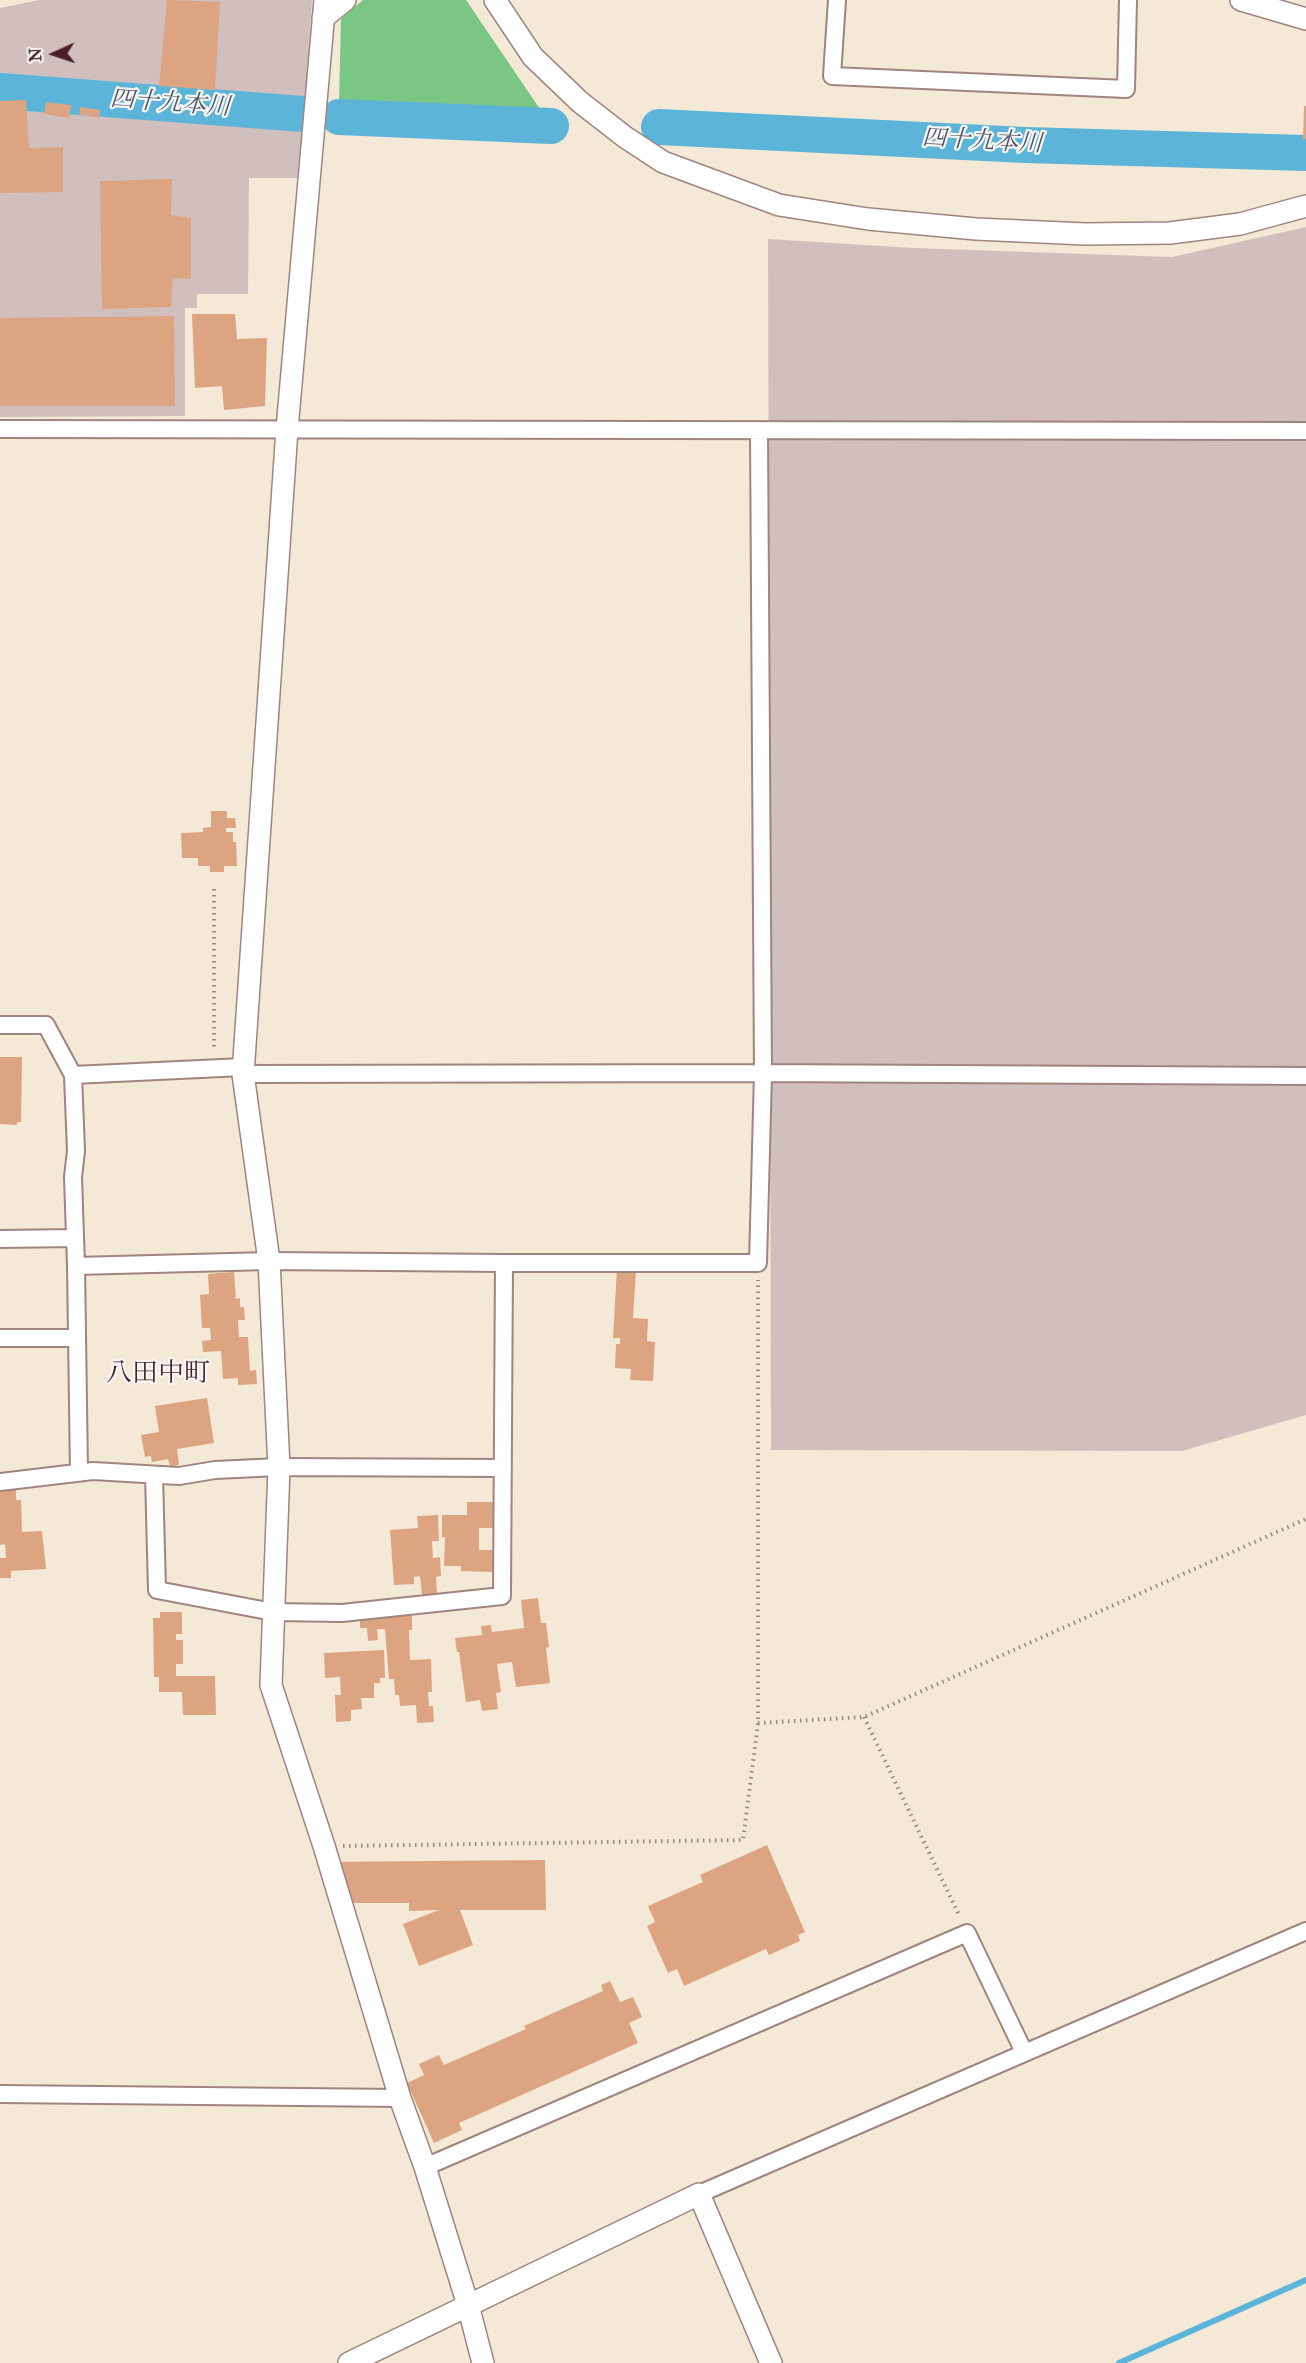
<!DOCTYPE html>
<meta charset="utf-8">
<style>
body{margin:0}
#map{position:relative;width:1306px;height:2363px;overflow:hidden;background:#f4e8d6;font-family:"IM FELL Great Primer",serif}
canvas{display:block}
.north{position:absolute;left:24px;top:24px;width:60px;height:60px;-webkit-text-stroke:4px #f6f6f2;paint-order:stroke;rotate:267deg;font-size:16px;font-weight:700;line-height:24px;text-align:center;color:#4a1f2b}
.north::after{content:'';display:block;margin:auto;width:21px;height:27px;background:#4a1f2b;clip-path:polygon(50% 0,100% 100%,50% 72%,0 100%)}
</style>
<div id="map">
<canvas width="1306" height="2363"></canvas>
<div class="north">N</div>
</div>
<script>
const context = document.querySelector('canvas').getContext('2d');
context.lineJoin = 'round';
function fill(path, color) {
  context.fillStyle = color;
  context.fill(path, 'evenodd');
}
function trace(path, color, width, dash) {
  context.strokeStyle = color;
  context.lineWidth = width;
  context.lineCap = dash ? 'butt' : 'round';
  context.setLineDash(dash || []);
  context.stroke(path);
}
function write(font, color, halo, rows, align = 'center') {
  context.font = font + ' "IM FELL Great Primer","Noto Serif JP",serif';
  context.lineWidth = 4.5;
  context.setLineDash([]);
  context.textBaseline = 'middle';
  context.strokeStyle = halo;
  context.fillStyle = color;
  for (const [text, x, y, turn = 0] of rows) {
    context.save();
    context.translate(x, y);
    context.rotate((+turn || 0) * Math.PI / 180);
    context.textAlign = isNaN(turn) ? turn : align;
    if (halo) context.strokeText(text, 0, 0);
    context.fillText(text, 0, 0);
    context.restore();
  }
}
const industrial = new Path2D(`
 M39,0H312L304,118L297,178H249L248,294H197V308H185V416L0,417V8Z
 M1306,227V1415L1182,1451L771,1450L768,239L913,248L1172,257Z`);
const green = new Path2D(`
 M363,0H466L546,118L339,103L341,19Z`);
const stream = new Path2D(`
 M1119,2363L1306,2280`);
const river = new Path2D(`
 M0,91L303,114
 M339,117L551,126
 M659,127L1025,145L1306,153`);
const building = new Path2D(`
 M167,0L220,2L215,90L159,86Z
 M26,100L29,148L63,147V192L0,193V101Z
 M46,102L71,105L69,118L44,114Z
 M1304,106H1306V139H1303Z
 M80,107L100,110L99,118L79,114Z
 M172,179L171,215L191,218V279L173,278L171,307L102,309L100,181Z
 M192,314H235L237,339L267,338L265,406L224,410L222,386L195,388Z
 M174,316L175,406H0V318Z
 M211,811H227V818H235L236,828H226V832H233V842H236L237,866H224V872H210V866H198V858H182L181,833L203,832V828L211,827Z
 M0,1057H22L21,1122H17V1125L0,1124Z
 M617,1268L636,1270L633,1318L648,1319L647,1341L655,1342L653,1381L630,1380L631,1369L615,1368L616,1344H620V1338H613Z
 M234,1272L236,1299L240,1298V1307H244L245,1320H238L239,1337H248L250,1371L256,1370L257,1384L238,1385V1378L223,1379L221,1351L203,1352L202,1341L211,1340L210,1328H202L200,1295L209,1294L208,1274Z
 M207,1398L214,1443L177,1449L179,1465L170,1466L168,1459L152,1462L151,1456L145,1457L141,1435L159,1432L155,1406Z
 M16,1487V1500H21L22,1532L42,1531L46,1569L11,1571V1578H0V1558H6L5,1544L0,1545V1488Z
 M467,1502H495V1528H479V1550H495L494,1572L461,1571V1566H444L445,1537H442V1515H467Z
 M438,1515L439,1541H432L433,1558L440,1557L441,1576L436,1577L437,1594L422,1595L420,1576L414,1577V1584L394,1585L390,1530L418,1528L417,1516Z
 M538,1598L541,1623H546L549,1647L546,1648L550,1683L516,1687L512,1662L497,1664L501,1692L496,1693L498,1709L482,1711L480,1700L466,1702L459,1652H457L455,1638L482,1635L481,1626L491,1625L492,1632L524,1628L521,1600Z
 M160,1612H182V1634H176V1640H183V1664H176V1676H215L216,1715H183L182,1692H159V1677H154L153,1618H160Z
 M412,1614V1630H409L410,1660L431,1659L432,1692H428L429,1706H433L434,1722L417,1723L416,1705L400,1706L399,1695H395L394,1679H389L385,1629H377L378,1640L368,1641L367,1628H360V1616Z
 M384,1650L385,1678H380V1683H374V1698H361L362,1709L351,1710V1721L336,1722L335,1695H341L340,1677L325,1678L324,1653Z
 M767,1845L805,1932L798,1935L800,1941L769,1955L766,1949L684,1986L677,1969L668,1973L647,1926L655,1922L648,1906L703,1882L700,1875Z
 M545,1860L546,1910H460L473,1945L419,1966L403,1924L439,1910L409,1911V1903H330L318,1862Z
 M610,1981L620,2002L633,1997L642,2017L629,2023L638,2043L459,2123L462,2130L434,2143L407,2083L424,2075L419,2064L439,2055L444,2065L526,2029L524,2026L603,1991L601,1985Z`);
const path = new Path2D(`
 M214,889V1051
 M864,1717L960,1917
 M758,1723L864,1717L1306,1519
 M343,1846L743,1840L758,1723V1280`);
const minor = new Path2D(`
 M837,0L832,76L1126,89L1128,0
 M0,429L1306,431
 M0,1025H46L73,1075L76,1151L73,1177L76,1266
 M243,1074L763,1073L1306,1076
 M73,1075L243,1067
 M0,1239L75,1238
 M504,1263H758L763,1073L759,430
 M0,1338H77
 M79,1472L76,1266L269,1261L504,1263L502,1596L342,1613L273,1612L157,1590L154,1475
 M0,1482L93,1471L179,1476L215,1470L279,1467L503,1468
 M0,2094L400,2098
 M425,2167L967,1933L1024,2052
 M699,2194L1306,1931`);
const tertiary = new Path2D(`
 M325,0L287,429L243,1074L269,1261L279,1467L271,1685L324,1846L400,2098L425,2167L468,2305L483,2363
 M495,0L533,57L580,102L625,137L663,162L779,205L868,219L976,229L1085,234L1170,233L1240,224L1306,206
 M1241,0L1306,19
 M323,18L345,0
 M349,2363L699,2194L771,2363`);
const waterNames = [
 ["四十九本川",170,104,4],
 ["四十九本川",982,142,3]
];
const quarterNames = [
 ["八田中町",158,1375]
];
fill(industrial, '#d1bfbd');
fill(green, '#7ac685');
trace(stream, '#5cb5d9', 6);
trace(river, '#5cb5d9', 36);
fill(building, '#dda482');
trace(minor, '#9f8480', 20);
trace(tertiary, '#9f8480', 24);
trace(path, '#9f8480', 4, [1.5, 4.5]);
trace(minor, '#fff', 16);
trace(tertiary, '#fff', 21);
write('italic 24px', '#505468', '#f6f6f2', waterNames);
write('26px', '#4a1f2b', '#f6f6f2', quarterNames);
</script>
